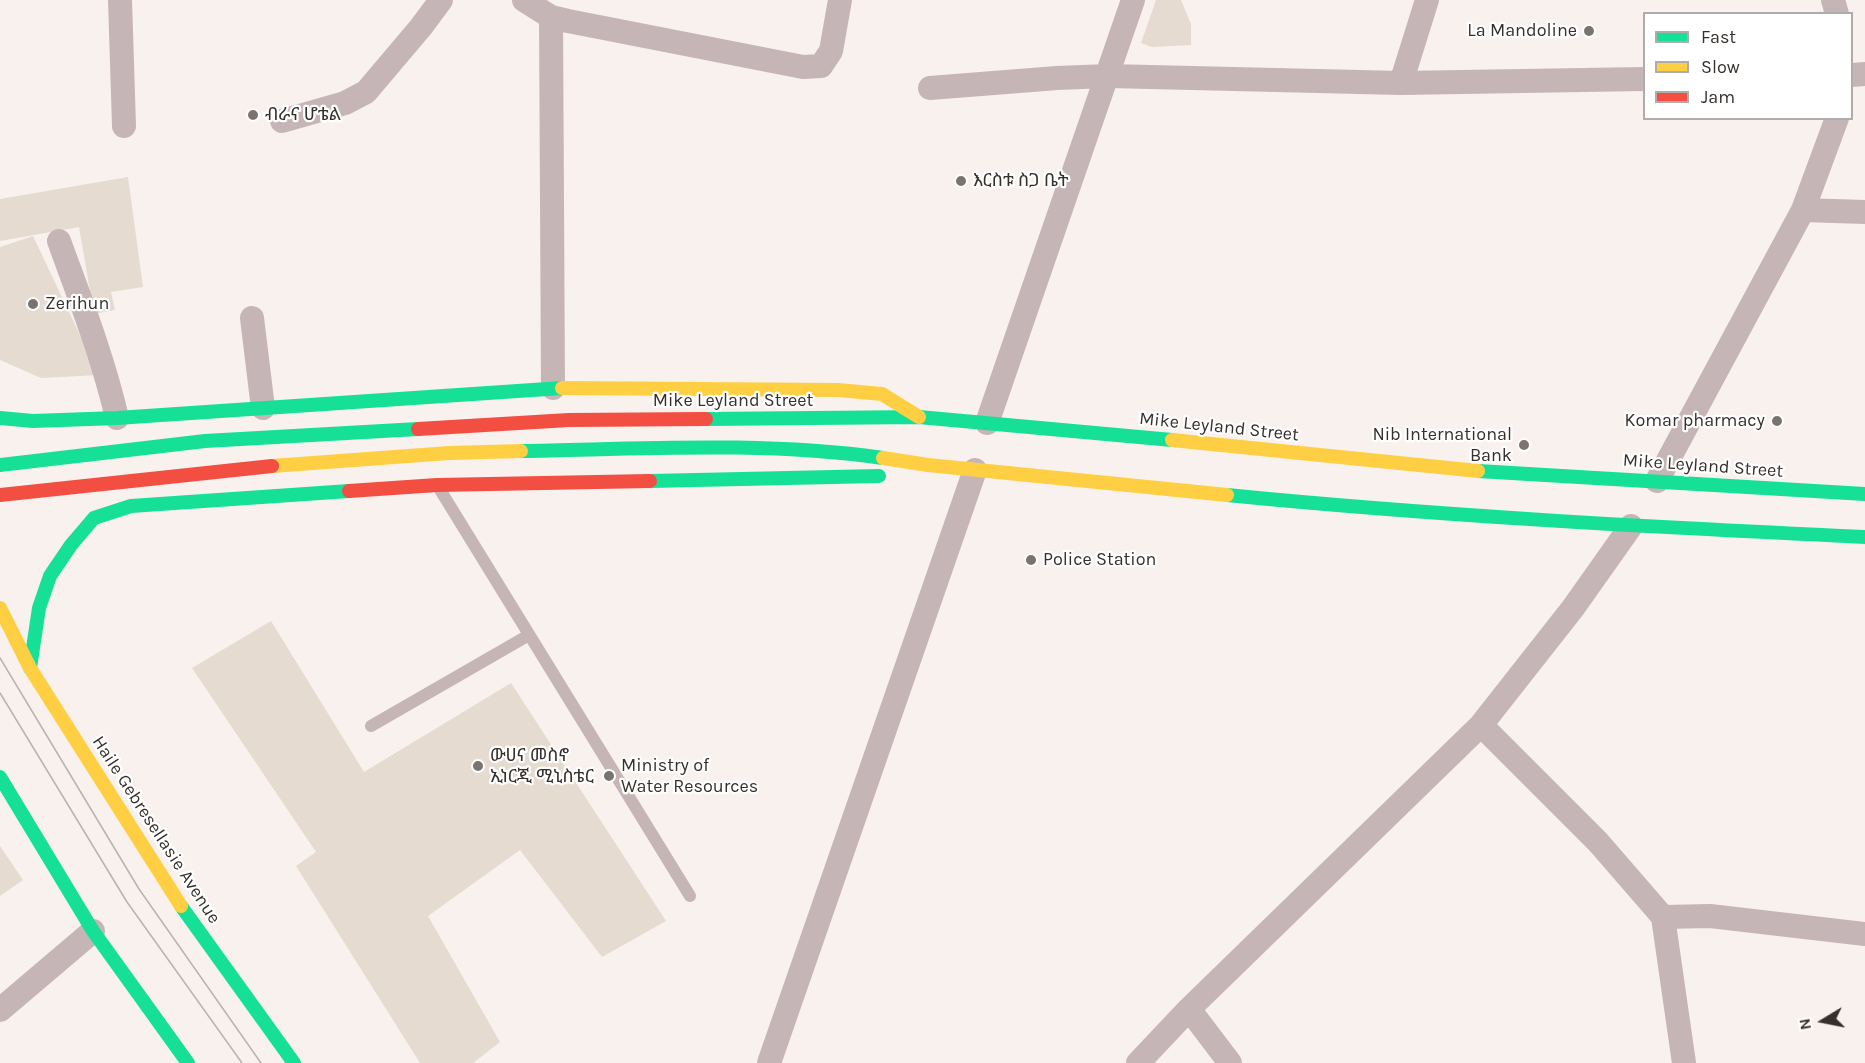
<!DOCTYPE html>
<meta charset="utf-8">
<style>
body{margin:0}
#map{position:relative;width:1865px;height:1063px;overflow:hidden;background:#f9f1ed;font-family:Karla,sans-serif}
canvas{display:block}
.legend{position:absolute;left:1643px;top:12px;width:210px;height:108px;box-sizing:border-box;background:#fff;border:2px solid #afacab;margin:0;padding:8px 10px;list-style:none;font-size:18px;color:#36302d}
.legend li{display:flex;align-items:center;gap:12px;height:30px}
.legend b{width:30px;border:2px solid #afacab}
.north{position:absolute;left:1793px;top:991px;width:60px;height:60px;-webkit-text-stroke:4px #fff;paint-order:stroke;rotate:260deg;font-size:16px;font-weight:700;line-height:24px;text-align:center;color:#36302d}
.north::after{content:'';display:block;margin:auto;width:21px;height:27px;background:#36302d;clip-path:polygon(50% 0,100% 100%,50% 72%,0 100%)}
</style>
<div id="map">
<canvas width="1865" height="1063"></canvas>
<ul class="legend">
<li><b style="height:8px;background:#16e098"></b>Fast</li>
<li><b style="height:8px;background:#ffcf43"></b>Slow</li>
<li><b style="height:8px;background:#f24e42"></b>Jam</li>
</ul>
<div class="north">N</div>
</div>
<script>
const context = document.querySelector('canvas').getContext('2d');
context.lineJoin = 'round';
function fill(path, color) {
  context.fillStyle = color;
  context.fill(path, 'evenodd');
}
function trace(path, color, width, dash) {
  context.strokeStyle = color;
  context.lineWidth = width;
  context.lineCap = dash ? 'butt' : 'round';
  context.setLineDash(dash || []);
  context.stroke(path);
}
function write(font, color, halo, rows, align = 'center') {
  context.font = font + ' Karla,"Noto Sans Ethiopic",sans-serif';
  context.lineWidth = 4.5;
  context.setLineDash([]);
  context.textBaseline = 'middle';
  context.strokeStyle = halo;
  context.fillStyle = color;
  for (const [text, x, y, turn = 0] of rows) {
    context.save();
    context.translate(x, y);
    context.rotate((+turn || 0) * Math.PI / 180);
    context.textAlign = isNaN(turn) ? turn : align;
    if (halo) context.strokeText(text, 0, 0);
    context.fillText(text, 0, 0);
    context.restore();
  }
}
const building = new Path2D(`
 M1156,0H1181L1191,24V45L1152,47L1141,43Z
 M128,177L143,287L111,292L115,310L94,314L79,227L0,241V199Z
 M33,236L99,375L41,378L0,360V247Z
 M271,621L364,772L511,683L666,921L602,957L520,850L428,916L500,1042L473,1063H420L296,866L316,852L192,668Z
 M0,846L23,880L0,896Z`);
const lane = new Path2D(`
 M439,488L690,896
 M371,726L529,635`);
const street = new Path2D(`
 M120,0L124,126
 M524,0L551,17L568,21L803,67L821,66L831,51L840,0
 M1833,0L1837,14
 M551,17L553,388
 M1852,75L1865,74
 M1401,83L1427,0
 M930,88L1057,78L1108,76L1401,83L1644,79
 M282,121L345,103L366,92L421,27L441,0
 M1803,210L1865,212
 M59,241C80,299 103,357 117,418
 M252,318L263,408
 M987,423L1133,0
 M1657,481L1803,210L1837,118
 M1481,725L1598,842L1663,917L1684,1063
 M1663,917L1710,916L1865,934
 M1189,1009L1230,1063
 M0,1010L93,931
 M769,1063L975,470
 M1138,1063L1189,1009L1481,725L1573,608L1631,526`);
const fast = new Path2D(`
 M0,418L33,421L117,418L562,388
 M706,419L919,417L1172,440
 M521,451C641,449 763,441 883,458
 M0,465L205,441L418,429
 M1478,471L1865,494
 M650,481L879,476
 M1227,495C1439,516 1652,527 1865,537
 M30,668L39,608L50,576L71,545L94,518L131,506L349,491
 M0,777L93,931L188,1063
 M181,906L294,1063`);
const slow = new Path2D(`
 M562,388L838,390L882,394L919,417
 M1172,440L1478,471
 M883,458L928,465L1227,495
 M272,466L449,453L521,451
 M0,608L30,668L181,906`);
const jam = new Path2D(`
 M418,429L569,420L706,419
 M349,491L437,485L650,481
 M0,495L272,466`);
const tram = new Path2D(`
 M0,658L139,889L261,1063
 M0,693L127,902L242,1063`);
const markers = [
 [1589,31,6,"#7a7470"],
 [253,115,6,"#7a7470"],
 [961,181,6,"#7a7470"],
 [33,304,6,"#7a7470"],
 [1777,421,6,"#7a7470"],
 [1524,445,6,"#7a7470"],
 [1031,560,6,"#7a7470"],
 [478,766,6,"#7a7470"],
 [609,776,6,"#7a7470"]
];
const poiNames = [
 ["La Mandoline",1577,31,"right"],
 ["ብራና ሆቴል",265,115],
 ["እርስቱ ስጋ ቤት",973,181],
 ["Zerihun",45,304],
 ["Komar pharmacy",1765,421,"right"],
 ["Nib International",1512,435,"right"],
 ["Bank",1512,456,"right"],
 ["Police Station",1043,560],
 ["ውሀና መስኖ",490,756],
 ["ኢነርጂ ሚኒስቴር",490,777],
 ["Ministry of",621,766],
 ["Water Resources",621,787]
];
const streetNames = [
 ["Mike Leyland Street",733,401],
 ["Mike Leyland Street",1219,427,6],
 ["Mike Leyland Street",1703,466,4],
 ["Haile Gebresellasie Avenue",156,830,57]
];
fill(building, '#e5dbd1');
trace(lane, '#c6b5b7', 12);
trace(street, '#c6b5b7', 24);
trace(fast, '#16e098', 14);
trace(slow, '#ffcf43', 14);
trace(jam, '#f24e42', 14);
trace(tram, '#bcb0b1', 1.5);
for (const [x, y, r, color] of markers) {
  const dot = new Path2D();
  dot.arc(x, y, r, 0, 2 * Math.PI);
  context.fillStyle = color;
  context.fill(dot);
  trace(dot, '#fff', 2);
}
write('18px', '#36302d', '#fff', poiNames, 'left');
write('18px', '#36302d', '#fff', streetNames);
</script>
